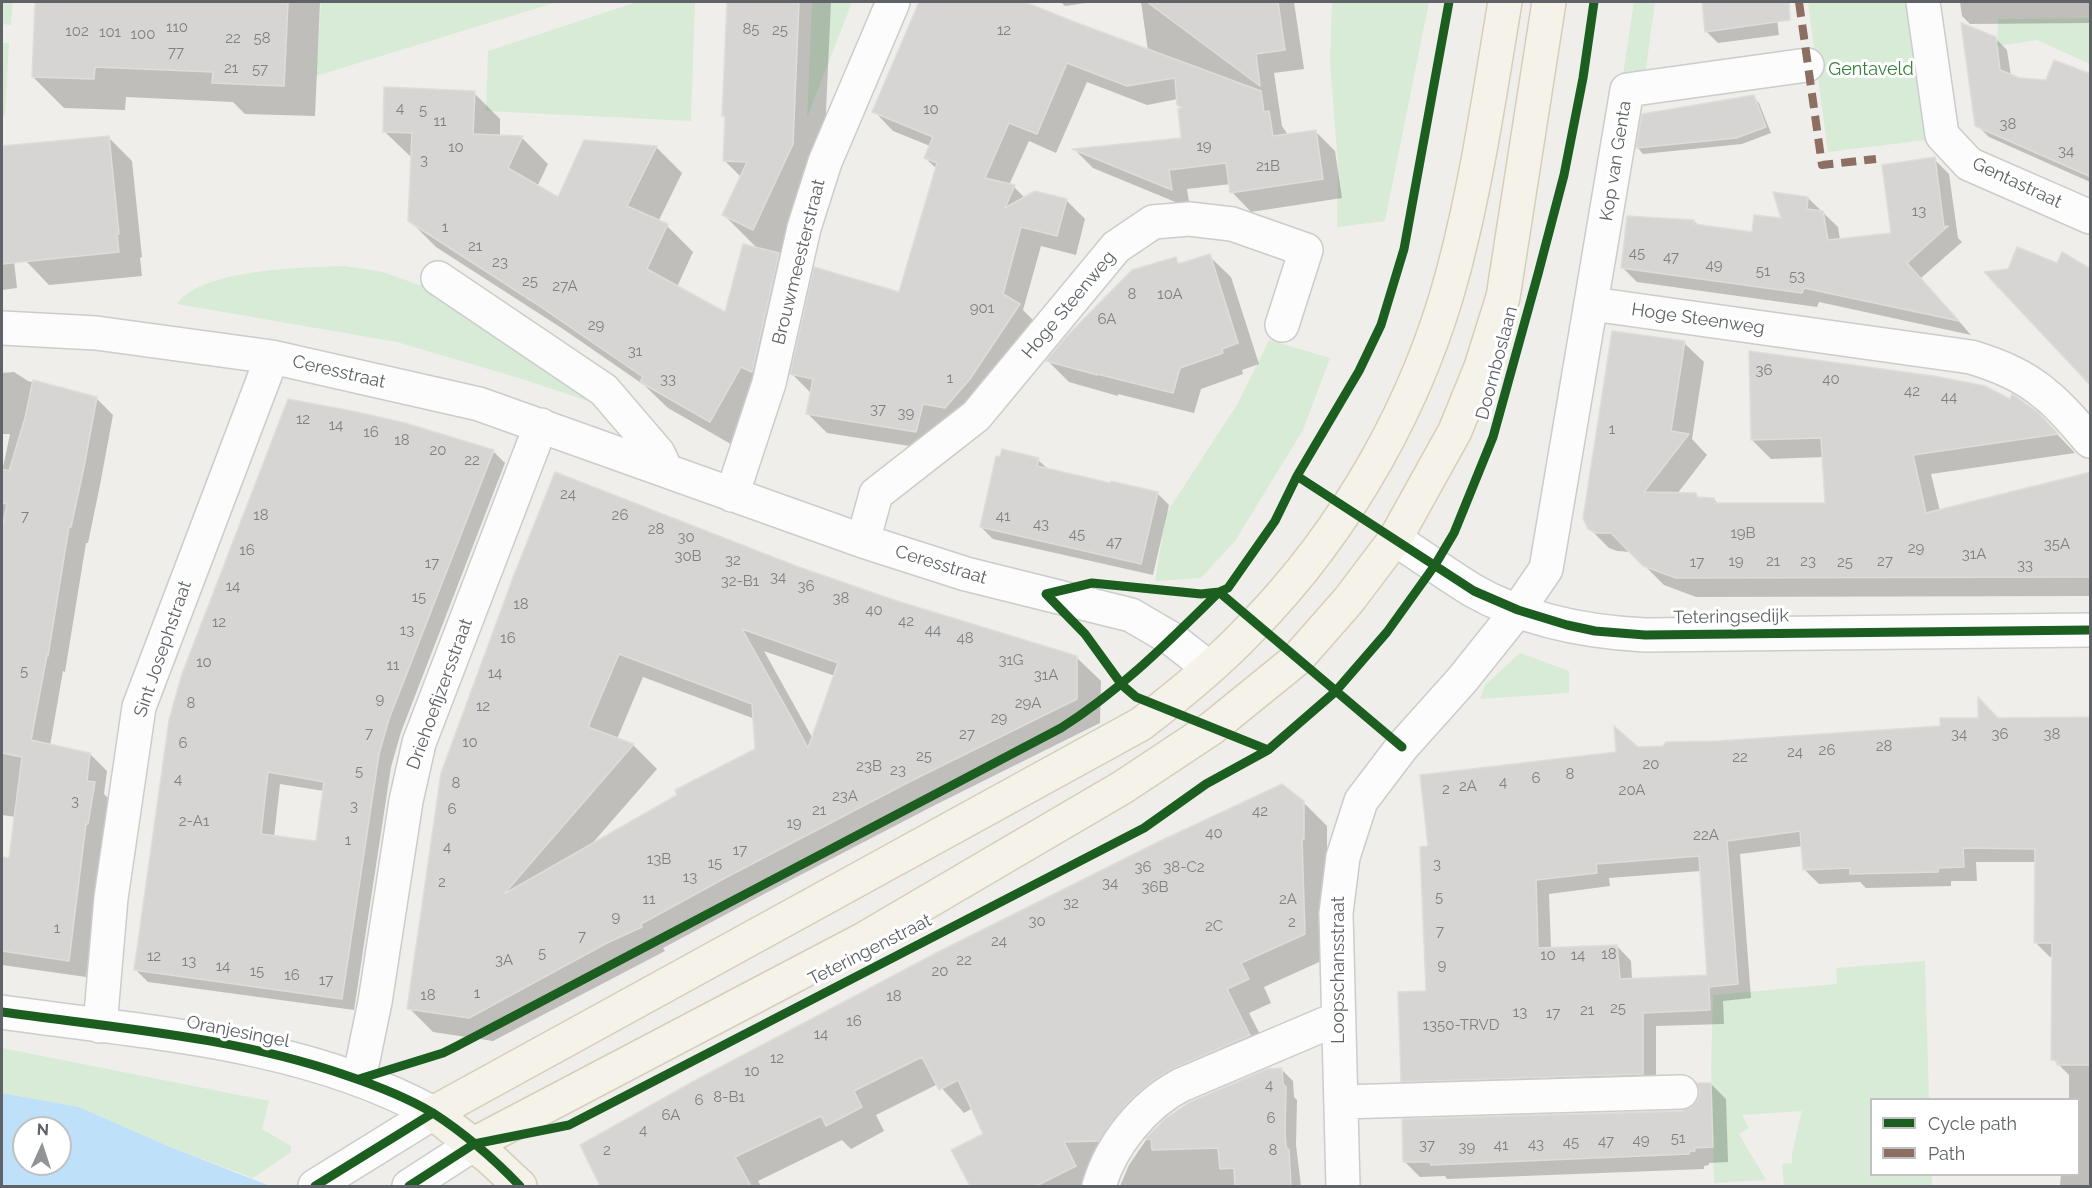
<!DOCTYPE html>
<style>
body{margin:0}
#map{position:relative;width:2092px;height:1188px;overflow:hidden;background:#efeeea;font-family:Raleway,sans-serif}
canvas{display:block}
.frame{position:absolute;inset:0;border:3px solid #5f6368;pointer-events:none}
.legend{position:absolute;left:1870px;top:1098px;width:210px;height:78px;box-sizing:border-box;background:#fff;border:2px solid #bfc1c3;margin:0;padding:8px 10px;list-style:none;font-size:18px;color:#5f6368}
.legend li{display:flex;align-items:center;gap:12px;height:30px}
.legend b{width:30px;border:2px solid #bfc1c3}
.north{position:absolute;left:12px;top:1116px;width:60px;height:60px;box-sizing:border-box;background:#fff;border:2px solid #bfc1c3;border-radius:50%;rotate:3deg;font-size:16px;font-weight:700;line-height:24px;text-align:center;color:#5f6368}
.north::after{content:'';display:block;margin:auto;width:21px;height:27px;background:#919496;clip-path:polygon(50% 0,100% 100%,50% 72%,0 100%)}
</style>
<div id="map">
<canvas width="2092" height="1188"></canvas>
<div class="frame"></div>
<ul class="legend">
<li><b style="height:8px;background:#1b5e20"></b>Cycle path</li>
<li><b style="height:8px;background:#8d6e63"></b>Path</li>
</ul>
<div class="north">N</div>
</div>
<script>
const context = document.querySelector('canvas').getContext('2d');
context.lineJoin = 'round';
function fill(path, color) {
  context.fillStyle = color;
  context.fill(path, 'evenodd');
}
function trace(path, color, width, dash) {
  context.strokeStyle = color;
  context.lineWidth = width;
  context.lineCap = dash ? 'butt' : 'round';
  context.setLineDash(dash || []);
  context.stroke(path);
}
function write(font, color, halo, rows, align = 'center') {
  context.font = font + ' Raleway,sans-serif';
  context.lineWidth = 6;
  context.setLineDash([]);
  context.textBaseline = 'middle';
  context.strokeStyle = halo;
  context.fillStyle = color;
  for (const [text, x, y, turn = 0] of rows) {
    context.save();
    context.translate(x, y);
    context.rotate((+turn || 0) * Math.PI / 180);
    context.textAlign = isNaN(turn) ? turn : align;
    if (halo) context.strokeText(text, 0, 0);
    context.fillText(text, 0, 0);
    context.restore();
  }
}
const green = new Path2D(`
 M2,2H13L11,25L2,24Z
 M321,2H557L316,76Z
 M637,2H695L691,121L486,111L488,51Z
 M812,2H852L807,118Z
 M1332,2H1429L1385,221L1337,227L1338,165L1330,62Z
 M1634,2H1655L1645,75H1623Z
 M1808,2H1915L1934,139L1828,152Z
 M2090,18V64L2037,40L1997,46L1998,19Z
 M2,43H9L5,115L2,116Z
 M345,266L383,272L430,289L597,404L522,379L397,342L177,304C200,269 306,267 345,266Z
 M1269,340L1330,358L1303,430L1235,541L1201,578L1155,581L1166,514L1238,403Z
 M1520,653L1569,671V693L1480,699L1485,685Z
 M1925,961L1929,1099L1872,1100V1174L1932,1175V1186H1784L1782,1164L1792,1163V1153L1802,1111L1742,1115L1749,1128L1739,1134L1766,1180L1714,1183L1711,1068L1713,995L1837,984L1836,968Z
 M2,1048L269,1101L262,1129L291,1146V1152L253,1178L168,1146L79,1107L2,1093Z`);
const water = new Path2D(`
 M2,1093L79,1107L168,1146L270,1186H2ZM24,1128H60V1164H24Z`);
const shadow = new Path2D(`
 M36,2H320L315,116L245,114L233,102L126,97L125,110L64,108L33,77Z
 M728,2H831L823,176L736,447L668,408L644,385L563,329L436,247L410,221L412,158L384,131L474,93L500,119V137L522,138L548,164L537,187L558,199L656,147L682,173L658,222L667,226L693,252L677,287L726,315L759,250L724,215L742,178L725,161L726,118L723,115Z
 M920,2H1014L1148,51L1141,2H1294L1304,69L1274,73L1282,126L1288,135L1316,132L1335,151L1342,198L1251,212L1232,192L1231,184L1187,189L1190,208L1093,168L1075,150L1182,139V108L1179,105L1178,99L1147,105L1087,82L1056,153L1029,141L1009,185L1014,187L1025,198L1066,200L1085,219L1076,255L1041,246L1023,310L1038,325L935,450L827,433L808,414L812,394L792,374L900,294L937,169L925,158L930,146L893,131L874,111Z
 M1061,2H1093L1065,6Z
 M1703,2H1775L1779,35L1718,43L1706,31Z
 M1960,2H2090V23L1970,24L1962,16Z
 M1995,38L2007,50L2011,76L2020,80L2047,81L2090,77V182L1989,137L1977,125Z
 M1753,97L1759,103L1771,133L1742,144L1643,154L1638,148L1643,115Z
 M108,137L132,161L142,257L140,258L142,276L49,285L26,261Z
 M2,153L17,288L2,290Z
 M1934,159L1949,174L1958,238L1962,242L1921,278L1971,335L1819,302L1817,307L1637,282L1622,267L1694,221L1699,226L1753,234L1783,220L1808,198L1838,227L1840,240L1893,234Z
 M1209,256L1231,277L1259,364L1242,370L1243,374L1201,389L1194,413L1118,394V396L1069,382L1048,361L1175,259L1181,265Z
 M1684,343L1704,362L1692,439L1707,455L1677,494H1696L1700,499H1714L1719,505H1827L1824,457L1771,459L1752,440L2038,414L2075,453L1931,474L1940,511L2090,481V596L1696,597L1664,585L1631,552L1617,551L1609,548L1589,528L1585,522L1584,515Z
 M14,372L28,381L96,398L113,415L100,485L88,543H86L65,672L63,671L50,746L90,754L107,771L104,794L111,801L103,840L86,977L2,965V858L10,859L16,817L2,815V472L10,434H2V373Z
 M493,451L505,463L401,732L391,767L354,1010L148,982L136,970L171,720ZM280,784L324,791L317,843L274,837Z
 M1038,460L1049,470L1157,493L1169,505L1153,575L993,539L981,527Z
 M556,474L796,568L894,602L1076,657L1101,681L1100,723L935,805L764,894L663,948L665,951L493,1041L433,1032L409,1008ZM764,651L835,676L813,739ZM643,677L755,719L756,750L590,846L657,769L633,745L617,739Z
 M2090,718V1186H2060L2061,1174H2078V1100H2069V1075L2053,1059V957H2050L2036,943V862H1976L1977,881H1951V886L1866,888L1860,882L1819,884L1805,870L1803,846L1740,854L1751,998L1723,1001L1724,1024L1656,1026V1088L1416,1095L1402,1081L1428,993L1430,848L1618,753L1638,749L1942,727L1998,719ZM1701,871L1709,976L1632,980L1631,961L1617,946L1551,949L1549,894L1610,886L1609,878Z
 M1303,802L1327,826V863L1325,864L1328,958L1264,987L1271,1003L1249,1013L1273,1059L1197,1091L1166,1112L1139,1140L1106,1186H970L985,1134L973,1108L964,1113L938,1084L876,1115L884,1131L851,1149L842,1140L758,1181L761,1186H602L582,1146Z
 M1282,1070L1293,1081L1294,1097L1297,1100L1296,1145L1301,1186H1120L1129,1165L1146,1140L1167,1119Z
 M1711,1084L1726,1099L1728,1162L1709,1163V1165L1704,1166V1169L1447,1179L1445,1176L1420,1177L1405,1162L1682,1112L1691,1110Z`);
const building = new Path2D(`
 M35,2H288L284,86L212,83L213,72L95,67L94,79L32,77Z
 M727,2H799L793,144L753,230L722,215L747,162L723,161L725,116H722Z
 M919,2H1025L1072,21L1261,91L1264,112L1269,111L1273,136L1316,130L1323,179L1230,193L1226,163L1169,170L1172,190L1072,149L1181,138L1178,109L1182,107L1177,105L1175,78L1127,86L1067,63L1037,134L1009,123L985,178L1015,185L1005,208L1035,191L1067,199L1057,236L1021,227L1003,294L1020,304L970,379L945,408L923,404L916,432L806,414L813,379L790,374L814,267L899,292L937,163L924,158L933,137L872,112Z
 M1147,2H1278L1285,50L1256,54L1260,86Z
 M1702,2H1789L1790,20L1705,32Z
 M1961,23L1996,37L2000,70L2020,78L2046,80L2054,60L2091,74V177L1975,126Z
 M384,87L475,91L473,134L523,136L508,168L558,197L584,140L657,146L627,206L668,224L647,269L725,312L743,244L779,253L752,372L741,367L710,422L640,382L643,377L535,303L408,221L412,133L383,132Z
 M1754,95L1766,127L1736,138L1636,148L1642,114Z
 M109,136L119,234H117L119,252L2,264V146Z
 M1935,157L1944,227L1948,226L1907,263L1959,321L1804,288L1802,293L1621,268L1627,216L1694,220V224L1752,232L1754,215L1781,218L1773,192L1808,197L1807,209L1823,211L1828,240L1891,233L1882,165Z
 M2017,247L2057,263L2062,252L2091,269V386L1984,272L2008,269Z
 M1210,254L1238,343L1222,349L1223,353L1180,368L1173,393L1097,374V375L1046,361L1067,336L1132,270L1176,257L1178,264Z
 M1612,331L1685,341L1671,431L1689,434L1644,492L1696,493L1697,497L1714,498V503H1825L1821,438L1751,440L1749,351L1934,376L1985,386L2010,399L2012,394L2039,413L2058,434L1913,455L1926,513L2091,472V577L1676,578L1643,566L1611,533H1596L1588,529L1583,518Z
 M33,380L97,397L84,467L71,527H69L48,656L47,655L31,740L90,753L87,781L95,782L88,824H86L69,961L2,951V857L9,858L22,757L2,753V529L7,504L2,503V469L9,471L25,418Z
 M288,399L357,412L405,423L494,450L389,719L379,754L342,999L134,970L169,720L182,674ZM268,772L324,782L316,841L261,834Z
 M1002,449L1039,458L1037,466L1110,483L1111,481L1158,492L1141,564L980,527L996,456L1000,457Z
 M555,472L796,566L894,600L1077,656V699L911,781L725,878L641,924L642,927L607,943L469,1018L407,1009L441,773L514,575ZM742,629L838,663L808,748L793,720ZM619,654L752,704L755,749L675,790L677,795L504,894L634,744L588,727Z
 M1978,697L1998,718L2091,717V1065H2057V1060H2051L2052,943H2034L2035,849L1963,848L1964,867L1938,868V872L1850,874V868L1803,870L1800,831L1727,841L1738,984L1709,987L1710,1010L1643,1013V1074L1401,1082L1398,992L1426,991L1420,847L1428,846L1420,775L1616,752L1614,726L1638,747L1663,746L1666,742L1718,741L1940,726V718H1978ZM1699,856L1707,975L1620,979L1617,945L1538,948L1536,880L1597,873L1596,864Z
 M1282,784L1304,801V839L1302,840L1305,934L1241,963L1249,979L1227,989L1250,1035L1174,1068L1156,1078L1128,1102L1099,1141L1064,1142L1076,1166L1036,1186H970L951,1150L983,1134L958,1080L939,1090L922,1057L854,1091L862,1107L826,1126L821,1116L735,1157L751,1186H600L580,1145L694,1081L938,952L1158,842Z
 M1282,1068L1283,1084L1286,1087L1285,1133L1286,1147L1289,1150L1291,1186H1235L1234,1168L1220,1169L1218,1148L1152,1150L1151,1139H1145L1166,1118L1190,1102L1267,1069Z
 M1697,1083H1711L1713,1147L1694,1148L1695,1151H1690L1689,1154L1431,1165L1430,1162H1403L1402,1119L1682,1111L1690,1108L1697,1101L1700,1092Z`);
const minor = new Path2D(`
 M1923,2L1942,135L1969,164L2090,217
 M438,278L604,390L658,453L666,470
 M1592,304L1971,357C1997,365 2023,375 2045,394C2062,407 2076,425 2090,441
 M2,328L96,333L272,357L479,404L863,541L966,574L1131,615L1172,639L1209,668
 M732,495L769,383L804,228L825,162L893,2
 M1395,539C1421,556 1446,574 1472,590C1524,620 1586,632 1645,635L2090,630
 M863,541L876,494L976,416L1116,247L1153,222L1189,219L1232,224L1306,250L1282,325
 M2,1012C148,1033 301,1041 433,1113L315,1186
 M100,1026L111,898L139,707L272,357
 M359,1079L375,1002L406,801L419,743L541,425
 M1342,1102L1681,1092
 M409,1186L474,1144
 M1099,1186C1111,1145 1143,1105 1181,1085L1339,1018
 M1343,1186L1336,913L1343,857L1361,801L1402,747L1462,680L1518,610L1546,569L1627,90L1807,65`);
const major = new Path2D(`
 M474,1144L864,939L1123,787L1212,728L1297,659L1348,601L1395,539L1455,431L1481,367L1503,297L1549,2
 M520,1186L490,1158L433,1113L1141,724C1179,695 1217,664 1250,629C1347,530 1419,403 1454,269C1477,182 1490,91 1505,2`);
const quiet = new Path2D(`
 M1799,2L1822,165L1876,159`);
const cycleway = new Path2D(`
 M1297,476L1474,591L1518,610L1567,625L1595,631L1645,635L2090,630
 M1219,592L1201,594L1092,583L1046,594L1085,634L1122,685L1136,697L1268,750
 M1219,592L1402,747
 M2,1012C117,1028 235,1037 345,1075C375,1085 406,1097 433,1113C464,1133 494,1159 520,1186
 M359,1079L443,1053L457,1046L1061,728C1121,690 1169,641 1219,592L1228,588L1275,521L1297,476L1359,371L1381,325L1404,249L1449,2
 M315,1186L433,1113
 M409,1186L474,1144L569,1125L1144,828L1206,784L1268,750L1335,692L1387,632L1435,565L1454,533L1493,437L1538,274L1564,175L1583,78L1594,2`);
const numberNames = [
 ["110",177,27],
 ["85",751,29],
 ["25",780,30],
 ["12",1004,30],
 ["102",77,31],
 ["101",110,32],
 ["100",143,34],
 ["22",233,38],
 ["58",262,38],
 ["77",176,52],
 ["21",231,68],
 ["57",260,69],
 ["4",400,108],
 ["10",931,109],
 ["5",423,110],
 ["11",440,121],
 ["38",2008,124],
 ["19",1204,146],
 ["10",456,147],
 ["34",2066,151],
 ["3",424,160],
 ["21B",1268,166],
 ["13",1919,211],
 ["1",445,227],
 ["21",475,246],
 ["45",1637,253],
 ["47",1671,257],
 ["23",500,262],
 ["49",1714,265],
 ["51",1763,271],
 ["53",1797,276],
 ["25",530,281],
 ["27A",565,286],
 ["8",1132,294],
 ["10A",1170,294],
 ["901",982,308],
 ["6A",1107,319],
 ["29",596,325],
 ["31",635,351],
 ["36",1764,370],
 ["1",950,378],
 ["33",668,379],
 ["40",1831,379],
 ["42",1912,391],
 ["44",1949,397],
 ["37",878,409],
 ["39",906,413],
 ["12",303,419],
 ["14",336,425],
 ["1",1612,429],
 ["16",371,432],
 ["18",402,440],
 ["20",438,450],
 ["22",472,460],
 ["24",568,494],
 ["18",261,515],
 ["26",620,515],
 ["7",25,516],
 ["41",1003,516],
 ["43",1041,524],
 ["28",656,529],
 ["19B",1743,533],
 ["45",1077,534],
 ["30",686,537],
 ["47",1114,542],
 ["35A",2057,544],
 ["29",1916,548],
 ["16",247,550],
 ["31A",1974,554],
 ["30B",688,556],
 ["32",733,560],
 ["19",1736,561],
 ["21",1773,561],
 ["23",1808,561],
 ["27",1885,561],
 ["17",1697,562],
 ["25",1845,562],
 ["17",432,563],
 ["33",2025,565],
 ["34",778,577],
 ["32-B1",740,581],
 ["14",233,586],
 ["36",806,586],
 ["15",419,597],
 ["38",841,598],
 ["18",521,604],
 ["40",874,610],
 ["42",906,621],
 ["12",219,622],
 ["13",407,630],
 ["44",933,630],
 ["16",508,638],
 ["48",965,638],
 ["31G",1011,660],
 ["10",204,662],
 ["11",393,665],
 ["5",24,671],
 ["14",495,673],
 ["31A",1046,675],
 ["9",380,699],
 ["8",191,703],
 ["29A",1028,703],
 ["12",483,706],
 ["29",999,718],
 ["7",369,733],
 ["27",967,734],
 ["34",1959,734],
 ["36",2000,734],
 ["38",2052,734],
 ["10",470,742],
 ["6",183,743],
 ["28",1884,746],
 ["26",1827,750],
 ["24",1795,752],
 ["25",924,756],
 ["22",1740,757],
 ["20",1651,764],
 ["23B",869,766],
 ["23",898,770],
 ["5",359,771],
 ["8",1570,774],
 ["6",1536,778],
 ["4",178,779],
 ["4",1503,782],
 ["8",456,783],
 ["2A",1468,786],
 ["2",1446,789],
 ["20A",1632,790],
 ["23A",845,796],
 ["3",75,801],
 ["3",354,806],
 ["6",452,809],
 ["21",819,810],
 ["42",1260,811],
 ["2-A1",194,821],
 ["19",794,823],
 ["40",1214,833],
 ["22A",1706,835],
 ["1",348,840],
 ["4",447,847],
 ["17",740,850],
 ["13B",659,859],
 ["15",715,863],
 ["3",1437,864],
 ["36",1143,867],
 ["38-C2",1184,867],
 ["13",690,877],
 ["2",442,882],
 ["34",1110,883],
 ["36B",1155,887],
 ["5",1439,897],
 ["11",649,899],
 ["2A",1288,899],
 ["32",1071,903],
 ["9",616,917],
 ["30",1037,921],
 ["2",1292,922],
 ["2C",1214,926],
 ["1",57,928],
 ["7",1440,931],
 ["7",582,936],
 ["24",999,941],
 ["5",542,953],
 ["18",1609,954],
 ["10",1548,955],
 ["14",1578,955],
 ["12",154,956],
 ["3A",504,960],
 ["22",964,960],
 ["13",189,961],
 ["9",1442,965],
 ["14",223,966],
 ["15",257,971],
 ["20",940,971],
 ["16",292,975],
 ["17",326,980],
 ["1",477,993],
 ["18",428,995],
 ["18",894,996],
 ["25",1618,1008],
 ["21",1587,1010],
 ["13",1520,1012],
 ["17",1553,1013],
 ["16",854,1021],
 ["1350-TRVD",1461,1025],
 ["14",821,1034],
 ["12",777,1058],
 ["10",752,1071],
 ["4",1269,1085],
 ["8-B1",729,1097],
 ["6",699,1100],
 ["6A",671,1115],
 ["6",1271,1118],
 ["4",643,1130],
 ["51",1678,1138],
 ["49",1641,1140],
 ["47",1606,1141],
 ["45",1571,1142],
 ["43",1536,1144],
 ["37",1427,1145],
 ["41",1501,1145],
 ["39",1467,1147],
 ["2",607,1150],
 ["8",1273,1150]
];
const parkNames = [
 ["Gentaveld",1871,70]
];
const streetNames = [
 ["Kop van Genta",1616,161,-81],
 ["Gentastraat",2017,183,25],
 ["Brouwmeesterstraat",799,262,-76],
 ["Hoge Steenweg",1069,305,-50],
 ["Hoge Steenweg",1698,319,8],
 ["Doornboslaan",1497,363,-75],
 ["Ceresstraat",339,372,13],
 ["Ceresstraat",941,565,17],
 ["Teteringsedijk",1731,617,-1],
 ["Sint Josephstraat",163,649,-71],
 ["Driehoefijzersstraat",440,694,-70],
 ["Teteringenstraat",870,950,-27],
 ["Loopschansstraat",1339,970,-90],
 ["Oranjesingel",238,1032,11]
];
fill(green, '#d8ebd6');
fill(water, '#bfe0f9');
fill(shadow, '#0003');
fill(building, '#d6d5d3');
trace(building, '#deddd9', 1.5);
trace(minor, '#cbcccc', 36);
trace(major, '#d7ceb8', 36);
trace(minor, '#fdfcfc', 33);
trace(major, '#f4f2e9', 33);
trace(quiet, '#8d6e63', 8, [15, 8]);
trace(cycleway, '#1b5e20', 9);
write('15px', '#7e8184', null, numberNames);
write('18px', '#348238', '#fff', parkNames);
write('18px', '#5f6368', '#fff', streetNames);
</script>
